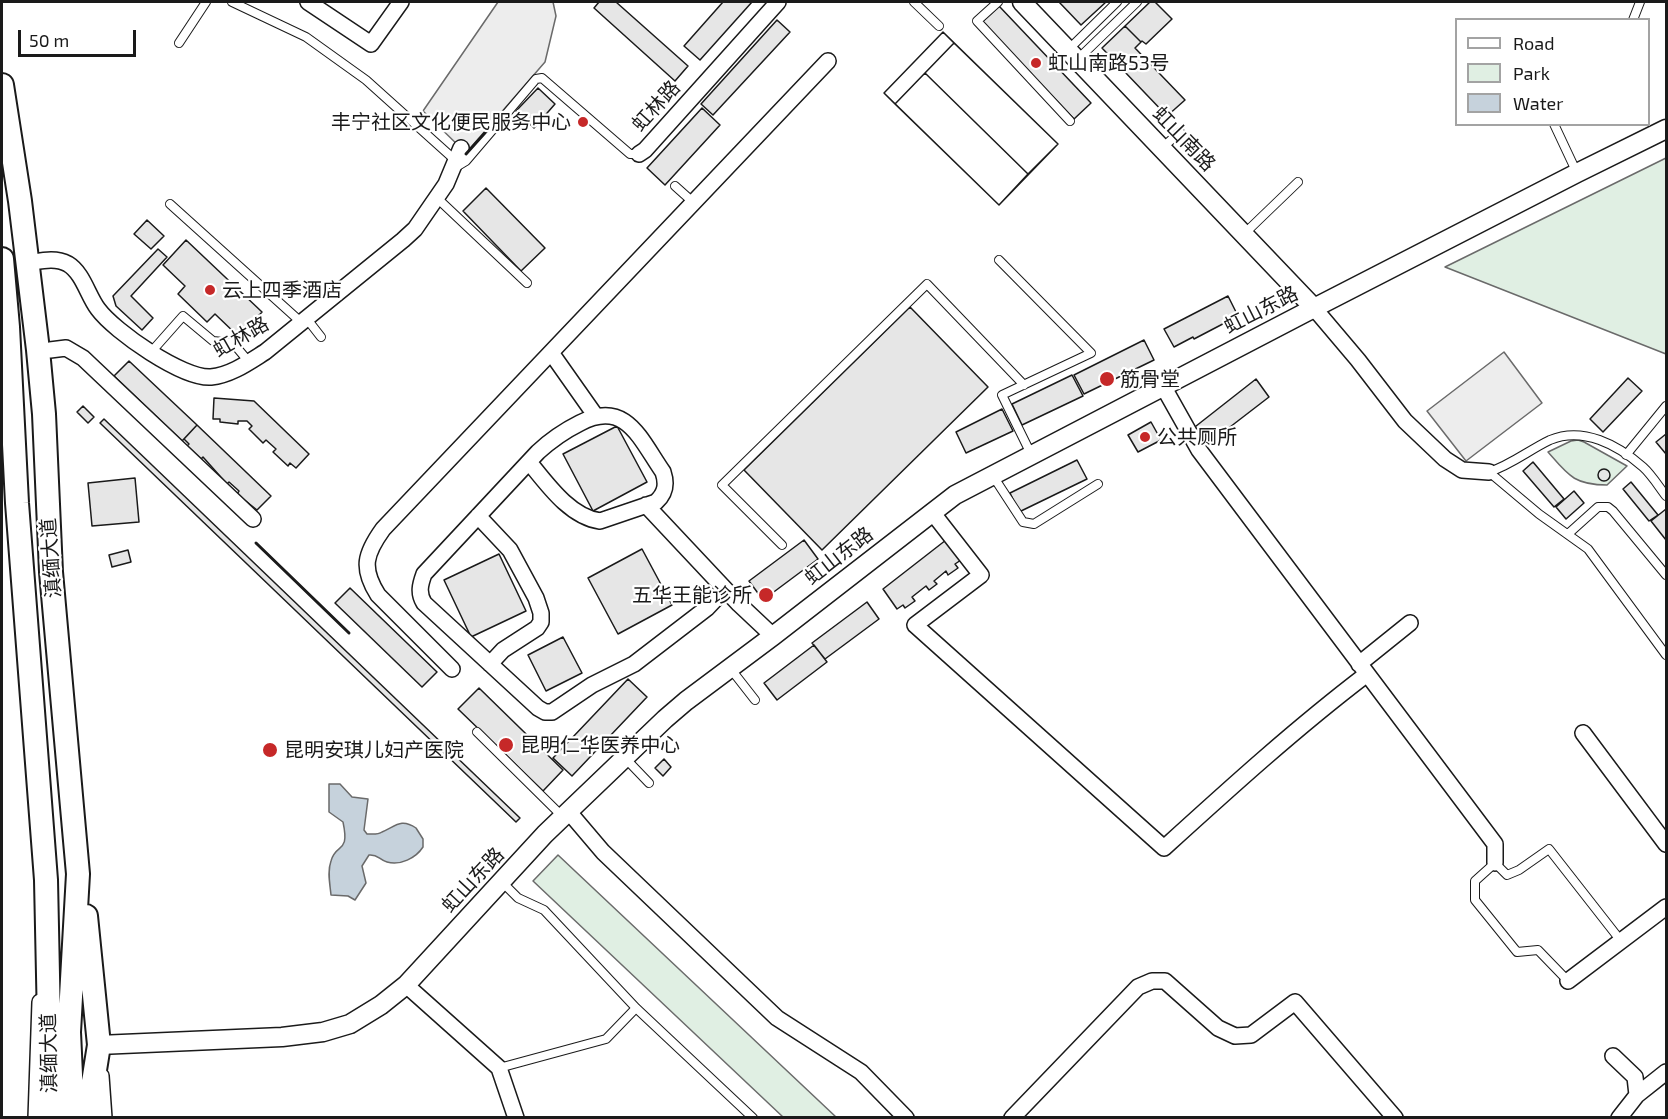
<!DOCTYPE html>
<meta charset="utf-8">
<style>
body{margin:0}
#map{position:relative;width:1668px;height:1119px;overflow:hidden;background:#fff;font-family:"Exo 2",sans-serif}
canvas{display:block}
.frame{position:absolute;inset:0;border:3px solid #1a1a1a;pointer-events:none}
.legend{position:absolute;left:1455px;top:18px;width:195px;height:108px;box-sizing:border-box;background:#fff;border:2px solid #a3a3a3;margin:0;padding:8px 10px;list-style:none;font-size:18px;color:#1a1a1a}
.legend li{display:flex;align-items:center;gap:12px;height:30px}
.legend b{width:30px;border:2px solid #a3a3a3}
.scale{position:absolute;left:18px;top:30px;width:118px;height:27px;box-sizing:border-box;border:3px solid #1a1a1a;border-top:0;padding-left:8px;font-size:18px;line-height:21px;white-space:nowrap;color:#1a1a1a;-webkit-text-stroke:4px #fff;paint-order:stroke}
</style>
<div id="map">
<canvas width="1668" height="1119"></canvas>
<div class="frame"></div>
<ul class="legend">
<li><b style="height:8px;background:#fff"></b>Road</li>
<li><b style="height:16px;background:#e0efe3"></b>Park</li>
<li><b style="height:16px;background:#c6d2dc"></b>Water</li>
</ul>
<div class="scale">50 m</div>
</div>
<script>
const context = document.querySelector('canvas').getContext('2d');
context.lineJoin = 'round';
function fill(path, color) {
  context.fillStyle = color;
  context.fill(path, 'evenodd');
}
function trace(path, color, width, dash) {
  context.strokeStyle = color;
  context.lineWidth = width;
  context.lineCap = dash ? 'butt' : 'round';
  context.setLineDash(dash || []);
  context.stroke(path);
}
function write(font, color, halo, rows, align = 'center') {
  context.font = font + ' "Exo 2","Noto Sans SC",sans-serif';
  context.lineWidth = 4.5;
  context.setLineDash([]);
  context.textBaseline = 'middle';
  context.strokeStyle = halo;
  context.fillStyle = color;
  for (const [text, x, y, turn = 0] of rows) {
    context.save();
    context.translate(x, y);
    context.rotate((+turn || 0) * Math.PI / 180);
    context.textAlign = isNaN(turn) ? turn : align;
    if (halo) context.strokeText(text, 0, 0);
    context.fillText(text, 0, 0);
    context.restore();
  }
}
const green = new Path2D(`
 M1666,158V354L1445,267Z
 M1578,440L1584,442L1627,466L1607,485C1574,485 1568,475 1548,452L1571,441Z
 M558,855L836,1117H783L533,881Z`);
const parking = new Path2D(`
 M498,2H553L556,16L545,62L466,153L423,111Z
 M1504,352L1542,403L1466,461L1427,411Z`);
const water = new Path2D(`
 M329,784H340L352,797L368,799L364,830L367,834C372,834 378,835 382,832C396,826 401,818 416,828L423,839V847C416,858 400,866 387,862C379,860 378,854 369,855L362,866L366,883L355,900L348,896L331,895C330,884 327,872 331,861C336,842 350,855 343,822L329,812Z`);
const building = new Path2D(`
 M599,2H616L688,66L675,81L594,8Z
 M723,2H752L700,60L684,46Z
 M1059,2H1106L1081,25Z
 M1150,2H1155L1172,19L1146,44L1142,41L1141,42L1125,26Z
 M999,6L1091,103L1074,119L982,22Z
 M777,20L790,32L713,115L701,104Z
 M1125,26L1141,42L1135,48L1185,100L1167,116L1102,48Z
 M943,32L1058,144L999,205L884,93Z
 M943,32L954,43L895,104L884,93Z
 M954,43L1058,144L1028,174L925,73Z
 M925,73L1028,174L999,205L895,104Z
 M538,88L555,104L534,128L516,111Z
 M702,108L720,125L665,185L647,168Z
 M486,188L545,248L521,271L463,211Z
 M147,220L164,236L151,249L134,234Z
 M186,240L262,312L239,337L215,314L207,322L178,294L185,286L163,265Z
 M158,249L167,257L131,296L153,318L142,330L116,306L113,296Z
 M1228,296L1238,316L1194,339L1193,337L1174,347L1164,329Z
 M910,307L988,387L822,550L744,470Z
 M1144,340L1154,360L1084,394L1074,375Z
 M129,361L197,425L182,441L114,376Z
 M1072,375L1083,396L1022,425L1012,404Z
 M1628,378L1642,391L1603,432L1590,419Z
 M1256,379L1269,397L1204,447L1191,430Z
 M214,398L254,401L309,454L296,468L290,463L288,466L273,452L276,449L266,440L263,443L249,429L252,426L247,421H238V424L220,422V419H213Z
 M83,406L94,417L88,423L77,412Z
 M1002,409L1013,431L966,453L956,432Z
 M104,419L520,818L516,822L100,423Z
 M1151,422L1161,440L1138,452L1128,435Z
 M197,425L271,496L257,510L237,494L239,491L229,482L227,484L203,457L201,459L187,446L189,444L184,439Z
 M617,426L647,482L593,511L563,454Z
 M1666,434V454L1656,442Z
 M1077,460L1087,479L1019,512L1010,493Z
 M1533,462L1564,499L1554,507L1523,471Z
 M1598 475a6 6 0 1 1 12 0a6 6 0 1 1-12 0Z
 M135,478L139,522L92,526L88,483Z
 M1631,482L1658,515L1649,521L1623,489Z
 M1574,491L1584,503L1566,519L1556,507Z
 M1666,509V540L1651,521Z
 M804,540L818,559L763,600L749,581Z
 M946,540L961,560L955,564L958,568L948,575L946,571L934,581L937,584L929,590L926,586L912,597L915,601L905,608L903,605L897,609L883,589Z
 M642,549L672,605L618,634L588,578Z
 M128,550L131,562L112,567L109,555Z
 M499,554L526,611L471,637L444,580Z
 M350,588L437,672L422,687L335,603Z
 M867,602L879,619L825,659L812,643Z
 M563,637L582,673L546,691L528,655Z
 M814,645L827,662L777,700L764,683Z
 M628,679L647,697L572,776L553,758Z
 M479,688L563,770L543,791L458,709Z
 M664,759L671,767L663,776L655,768Z`);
const service = new Path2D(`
 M232,2L306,37L366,80L455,160
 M914,2L939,26
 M998,2L977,21L1070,121
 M1633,20L1640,2
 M179,43L206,2
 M1069,49L1117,2
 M1078,59L1137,2
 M1554,124L1577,173
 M1162,148L1180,132
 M456,167L466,161L536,79L542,78L630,154H639
 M675,186L694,203
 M437,198L527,283
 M170,204L302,323
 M1244,234L1298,182
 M999,260L1091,353L1002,395L1031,454
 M307,319L321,337
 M233,343L249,362
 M152,351L183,316L213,341L233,343L253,327
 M1626,455L1666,406
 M1489,472L1539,514L1588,549L1666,655
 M1489,472C1511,465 1529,450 1550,440C1583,426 1618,445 1643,467C1652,475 1659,487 1666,496
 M993,476L1023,522L1034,524L1098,484
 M1568,534L1598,507H1608L1613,511L1666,575
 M782,545L722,485L927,284L1024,385
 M730,668L755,700
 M477,732L562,816
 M625,758L649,783
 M502,882L518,898L544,910L636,1008L753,1118
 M1568,981L1538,950L1517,952L1475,900V881L1495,863L1507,875L1519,870L1549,849L1621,941
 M499,1068L606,1039L636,1008`);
const minor = new Path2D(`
 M308,2L371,44L401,2
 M639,154L645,150L778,2
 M27,263C41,261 55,257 68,264C83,273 88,296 98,309C115,332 183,379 211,377C231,375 249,362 265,352L403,240L415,229L446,184L461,148
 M1314,308L1358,360L1405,421L1445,459L1462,470L1489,472
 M50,350L66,348L83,358L253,519
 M552,354L595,415
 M1163,386L1199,450L1495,844V863
 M529,462C547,484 570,517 600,521L656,502C666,493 667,484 663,472C640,439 626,399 580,423C564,431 551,440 538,452L424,574C420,585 418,593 424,603L538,708L545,712H552L592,685L634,664L707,608L725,589
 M646,505L739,604L773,636
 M932,512L981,575L915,625L1164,848C1230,788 1296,728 1367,674
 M478,516L510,550L536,598L541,613V622L537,628L503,650L490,664
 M1359,664L1410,623
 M452,669L378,595C361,568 365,554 383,529L828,61
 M1583,733L1666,844
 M569,812L603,852L777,1018L861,1072L906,1118
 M1568,981L1666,907
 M406,985L499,1068L516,1118
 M1613,1056L1635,1077L1637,1095L1619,1118
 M101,1076L104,1118
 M1637,1095L1666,1072
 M36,1118L40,1002
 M1012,1118L1138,987L1152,981H1165L1218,1028L1235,1036L1251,1035L1295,1002L1395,1118`);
const tertiary = new Path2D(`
 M1022,2L1314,308
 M99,1045L282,1037L323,1032L350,1024L381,1005L406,985L545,834L665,719L686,701L773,636L955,495L1314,308L1577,173L1666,129`);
const primary = new Path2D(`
 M2,85L20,201L38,350L44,414L51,572L78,874L69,1032L73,1118
 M2,259L8,327L17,503L46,880L51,1118
 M86,916L99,1045L91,1095V1118`);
const wall = new Path2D(`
 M466,154L492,125
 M256,543L349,633`);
const markers = [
 [1036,63,6,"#c62828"],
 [583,122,6,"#c62828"],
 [210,290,6,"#c62828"],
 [1107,379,8,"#c62828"],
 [1145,437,6,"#c62828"],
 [766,595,8,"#c62828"],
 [506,745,8,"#c62828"],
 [270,750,8,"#c62828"]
];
const poiNames = [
 ["虹山南路53号",1048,63],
 ["丰宁社区文化便民服务中心",571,122,"right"],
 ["云上四季酒店",222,290],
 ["筋骨堂",1120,379],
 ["公共厕所",1157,437],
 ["五华王能诊所",752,595,"right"],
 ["昆明仁华医养中心",520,745],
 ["昆明安琪儿妇产医院",284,750]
];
const streetNames = [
 ["虹林路",656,106,-48],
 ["虹山南路",1184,139,46],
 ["虹山东路",1261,310,-27],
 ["虹林路",241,337,-30],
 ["虹山东路",839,556,-38],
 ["滇缅大道",51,558,-94],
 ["虹山东路",473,880,-47],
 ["滇缅大道",49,1053,-91]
];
fill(green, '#e0efe3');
trace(green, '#6a6a6a', 1.5);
fill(parking, '#ededed');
trace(parking, '#6a6a6a', 1.5);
fill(water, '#c6d2dc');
trace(water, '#6a6a6a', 1.5);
fill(building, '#e6e6e6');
trace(building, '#1a1a1a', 1.5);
trace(service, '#1a1a1a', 10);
trace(minor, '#1a1a1a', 18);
trace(tertiary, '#1a1a1a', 21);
trace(primary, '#1a1a1a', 26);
trace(service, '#fff', 8);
trace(minor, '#fff', 15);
trace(tertiary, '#fff', 18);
trace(primary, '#fff', 22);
trace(wall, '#1a1a1a', 3);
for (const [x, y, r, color] of markers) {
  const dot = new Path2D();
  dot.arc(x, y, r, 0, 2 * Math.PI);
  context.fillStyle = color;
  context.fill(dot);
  trace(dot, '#fff', 2);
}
write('20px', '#1a1a1a', '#fff', poiNames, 'left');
write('20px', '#1a1a1a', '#fff', streetNames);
</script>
